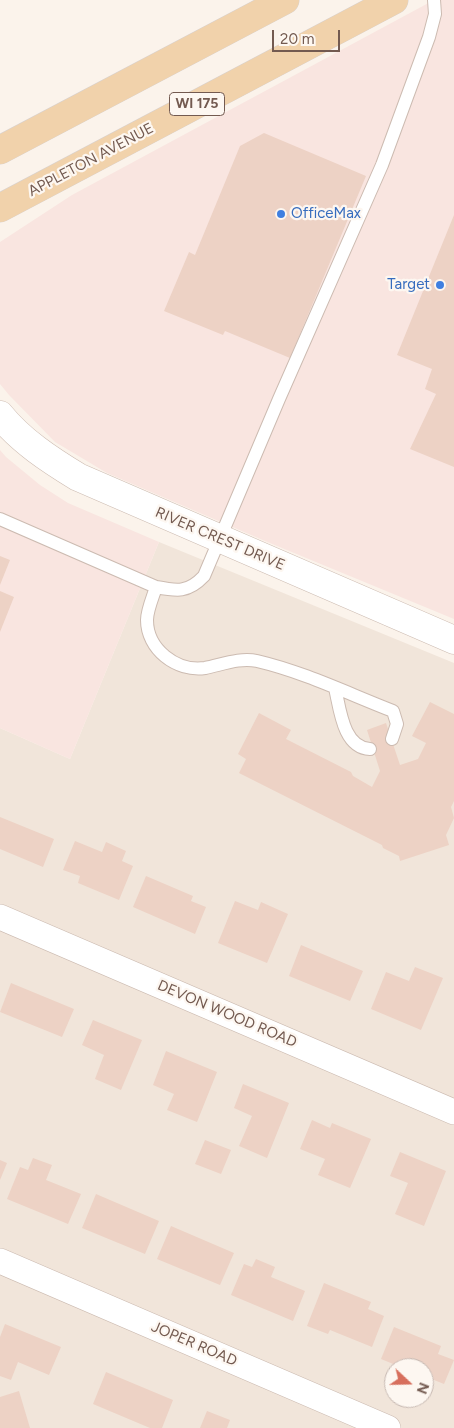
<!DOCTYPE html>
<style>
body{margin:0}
#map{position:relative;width:454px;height:1428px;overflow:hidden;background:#fbf3eb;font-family:Figtree,sans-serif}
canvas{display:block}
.north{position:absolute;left:384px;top:1358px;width:50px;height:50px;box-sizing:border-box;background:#fdf7f1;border:1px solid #c6b8b1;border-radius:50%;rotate:111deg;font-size:14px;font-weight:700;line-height:20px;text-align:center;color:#735a50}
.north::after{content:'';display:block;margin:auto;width:18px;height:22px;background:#d76f5d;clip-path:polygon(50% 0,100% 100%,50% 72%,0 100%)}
.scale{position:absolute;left:272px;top:30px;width:68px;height:22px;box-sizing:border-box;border:2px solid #735a50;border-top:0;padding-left:6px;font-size:15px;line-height:18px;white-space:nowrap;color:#735a50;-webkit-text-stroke:4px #fdf7f1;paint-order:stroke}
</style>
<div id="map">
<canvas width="454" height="1428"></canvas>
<div class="north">N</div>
<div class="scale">20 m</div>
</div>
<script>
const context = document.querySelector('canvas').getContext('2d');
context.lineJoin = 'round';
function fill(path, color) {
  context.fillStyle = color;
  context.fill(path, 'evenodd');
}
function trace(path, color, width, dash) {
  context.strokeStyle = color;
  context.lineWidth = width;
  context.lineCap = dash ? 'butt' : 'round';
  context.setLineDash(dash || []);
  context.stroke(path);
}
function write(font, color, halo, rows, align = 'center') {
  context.font = font + ' Figtree,sans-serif';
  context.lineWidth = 4.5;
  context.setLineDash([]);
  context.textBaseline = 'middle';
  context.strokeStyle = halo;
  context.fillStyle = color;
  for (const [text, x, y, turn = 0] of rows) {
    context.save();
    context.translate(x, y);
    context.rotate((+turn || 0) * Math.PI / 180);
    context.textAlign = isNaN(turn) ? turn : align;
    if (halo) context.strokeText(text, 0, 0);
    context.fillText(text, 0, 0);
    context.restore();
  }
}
const residential = new Path2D(`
 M159,542L454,663V1428H0V728L70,759ZM394,1368H424V1398H394Z`);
const commercial = new Path2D(`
 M434,0H454V619L265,541L107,473L55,442L9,395L0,384V242L72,195Z
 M0,450L6,457L40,485L68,503L159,542L70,759L0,728Z`);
const building = new Path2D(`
 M264,133L366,176L290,358L225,331L223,335L164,311L189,252L195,255L240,146Z
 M454,215V467L410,449L436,394L425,389L432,369L397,355Z
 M0,556L10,560L0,585Z
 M0,591L14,597L0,632Z
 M430,702L454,714V801L451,807L454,818L446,835L449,845L400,861L399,856L383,848L382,845L239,773L246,759L238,754L259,713L291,730L286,739L351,772L353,776L372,787L380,771L367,730L386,723L400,765L418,759L426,743L412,736Z
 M0,817L54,839L43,867L0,849Z
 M75,841L102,852L106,842L126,851L122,861L133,866L119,900L78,883L80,876L63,870Z
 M146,876L193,896L191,901L206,907L195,934L133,907Z
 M235,901L258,910L261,902L288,914L267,963L218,943Z
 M301,945L363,971L350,1001L289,976Z
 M415,967L443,978L421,1030L371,1009L386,972L409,981Z
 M11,983L74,1009L62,1037L0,1012Z
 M93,1020L142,1040L121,1090L95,1079L104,1055L82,1045Z
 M166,1051L217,1072L197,1122L167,1110L174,1094L153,1085Z
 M243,1084L289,1103L267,1158L239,1146L252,1116L234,1108Z
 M312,1120L330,1128L332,1123L371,1139L350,1188L318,1175L325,1159L300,1149Z
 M205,1140L231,1150L221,1174L195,1164Z
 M400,1152L446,1171L424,1226L395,1214L408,1183L390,1176Z
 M33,1158L52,1165L46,1180L81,1194L68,1224L7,1199L20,1167L28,1170Z
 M0,1160L7,1163L0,1180Z
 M96,1194L159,1221L145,1254L82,1228Z
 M171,1226L234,1253L220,1285L157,1259Z
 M256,1259L275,1267L271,1277L305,1291L293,1321L231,1295L244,1264L252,1267Z
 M324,1283L371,1302L368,1309L384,1316L372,1347L330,1330L328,1334L307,1326Z
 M5,1324L61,1347L49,1375L18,1362L11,1380L0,1376V1337Z
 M394,1327L441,1346L438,1354L454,1360L444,1384L424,1376V1368H403L381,1359Z
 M106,1372L173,1400L162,1428H150L93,1404Z
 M19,1391L30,1428H0V1397Z
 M207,1411L230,1420L227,1428H200Z`);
const service = new Path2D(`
 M0,519L156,587C177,591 188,593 204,576L279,399L382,165L429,37L435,14L434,0
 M156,587C153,597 147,610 147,620C147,649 176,672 205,668C221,665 240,657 257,661C304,672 349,694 393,711L397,724L392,739
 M335,688C340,709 343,748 370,749`);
const minor = new Path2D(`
 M0,917L454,1112
 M0,1261L388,1428`);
const tertiary = new Path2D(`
 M0,415C21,441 50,460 78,477L454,640`);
const primary = new Path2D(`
 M0,150L285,0
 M0,208L394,0`);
const markers = [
 [281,214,5,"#3f7fe0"],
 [440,285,5,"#3f7fe0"]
];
const shields = [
 [197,104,55]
];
const shieldNames = [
 ["WI 175",197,104]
];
const streetNames = [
 ["APPLETON AVENUE",91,160,-28],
 ["RIVER CREST DRIVE",220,539,23],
 ["DEVON WOOD ROAD",227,1014,23],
 ["JOPER ROAD",194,1344,23]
];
const shopNames = [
 ["OfficeMax",291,214],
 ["Target",430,285,"right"]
];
fill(residential, '#f1e5da');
fill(commercial, '#f9e5e0');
fill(building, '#edd2c5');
trace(service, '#ccbbb1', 14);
trace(minor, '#ccbbb1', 26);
trace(tertiary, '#ccbbb1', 29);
trace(primary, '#d8d1ce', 29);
trace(service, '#fff', 12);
trace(minor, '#fff', 25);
trace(tertiary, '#fff', 28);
trace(primary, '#f1d2ab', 28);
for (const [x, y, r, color] of markers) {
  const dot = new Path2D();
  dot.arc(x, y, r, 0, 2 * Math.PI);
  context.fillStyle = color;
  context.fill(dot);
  trace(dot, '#fdf7f1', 2);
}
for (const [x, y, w] of shields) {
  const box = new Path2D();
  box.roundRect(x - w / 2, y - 11.5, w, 23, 4);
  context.fillStyle = '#fdf7f1';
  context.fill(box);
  trace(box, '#735a50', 1);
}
write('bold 14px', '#735a50', null, shieldNames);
write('15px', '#735a50', '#fdf7f1', streetNames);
write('15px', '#366cbe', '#fdf7f1', shopNames, 'left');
</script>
